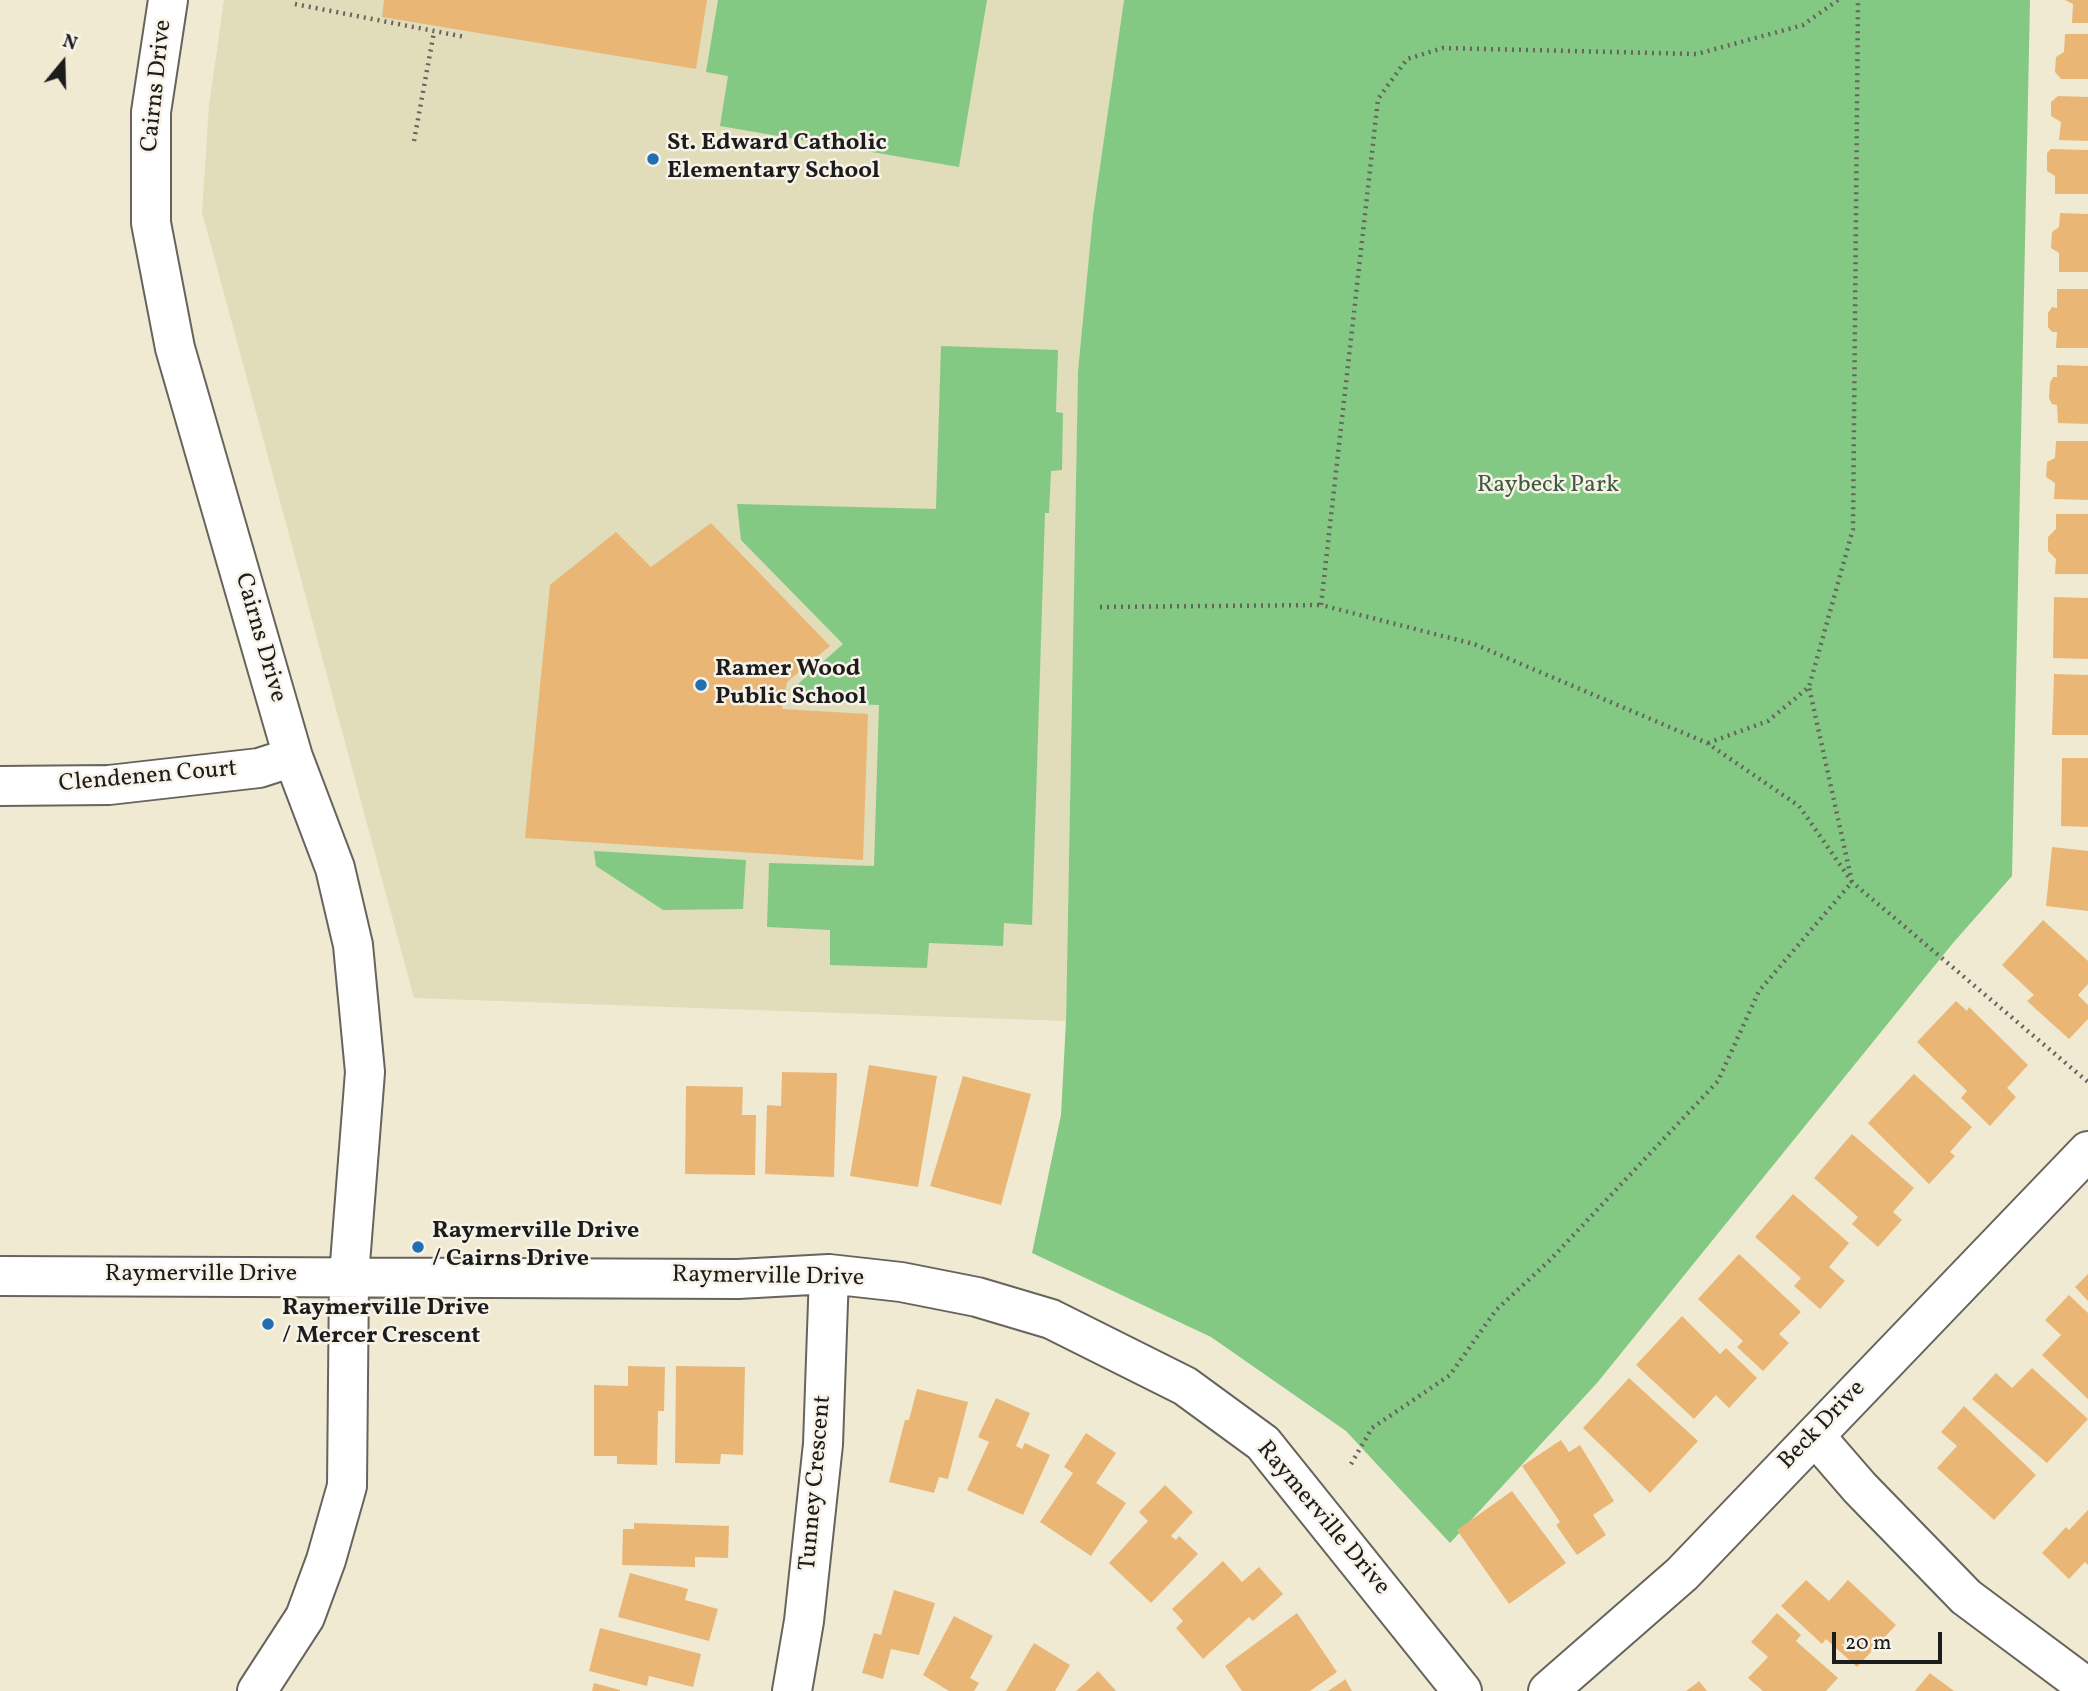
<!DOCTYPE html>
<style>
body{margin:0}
#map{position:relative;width:2088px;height:1691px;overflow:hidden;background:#f0ead3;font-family:Vollkorn,serif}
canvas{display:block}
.north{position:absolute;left:28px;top:28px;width:70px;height:70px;-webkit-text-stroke:5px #f7f3e8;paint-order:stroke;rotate:19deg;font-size:19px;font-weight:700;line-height:28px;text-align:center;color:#1c1c1c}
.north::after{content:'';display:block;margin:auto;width:24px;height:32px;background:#1c1c1c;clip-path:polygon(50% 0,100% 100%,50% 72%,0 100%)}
.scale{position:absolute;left:1832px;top:1632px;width:110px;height:32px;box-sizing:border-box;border:4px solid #1c1c1c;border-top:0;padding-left:9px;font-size:21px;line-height:24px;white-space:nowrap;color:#1c1c1c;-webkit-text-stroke:5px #f7f3e8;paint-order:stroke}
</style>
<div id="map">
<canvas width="2088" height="1691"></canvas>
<div class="north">N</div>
<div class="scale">20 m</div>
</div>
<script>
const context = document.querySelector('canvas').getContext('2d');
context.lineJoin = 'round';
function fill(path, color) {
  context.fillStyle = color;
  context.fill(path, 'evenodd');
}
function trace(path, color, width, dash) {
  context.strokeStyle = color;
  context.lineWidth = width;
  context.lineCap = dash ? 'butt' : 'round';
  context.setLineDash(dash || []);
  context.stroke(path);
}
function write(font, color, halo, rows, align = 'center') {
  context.font = font + ' Vollkorn,serif';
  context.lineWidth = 5;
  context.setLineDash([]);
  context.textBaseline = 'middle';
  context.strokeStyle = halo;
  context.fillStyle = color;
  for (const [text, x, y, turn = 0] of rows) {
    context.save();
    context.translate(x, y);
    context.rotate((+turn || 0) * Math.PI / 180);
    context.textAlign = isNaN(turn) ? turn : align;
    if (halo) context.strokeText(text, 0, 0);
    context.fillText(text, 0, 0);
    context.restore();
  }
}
const built = new Path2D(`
 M224,0H1124L1093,215L1078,371L1066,1021L414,998L202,212L209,106Z`);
const green = new Path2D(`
 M718,0H987L959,167L720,126L728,76L706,72Z
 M1124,0H2030L2012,876L1953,943L1597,1383L1450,1543L1346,1431L1211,1337L1032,1253L1061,1115L1066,1021L1078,371L1093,215Z
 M941,346L1058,350L1056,412L1063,413L1062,470L1051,471L1049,513H1045L1032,925L1004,923L1003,946L929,943L927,968L830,965V930L767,927L769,863L874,866L879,705L798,702V684L843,644L741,540L737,504L936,509Z
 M594,851L746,860L743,909L663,910L596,866Z`);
const building = new Path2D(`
 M384,0H707L696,69L382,17Z
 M2065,0H2088V23H2072L2073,4Z
 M2065,34H2088V79H2061L2055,72L2056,57L2064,52Z
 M2058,96L2088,97V141L2059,140L2061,122L2051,116V102Z
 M2051,149L2088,150V194H2055V176L2047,171V153Z
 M2060,213L2088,214V272H2059V253L2051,248L2052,232L2059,227Z
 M2057,289H2088V348H2056L2057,332H2052L2048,327V313L2052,307L2057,308Z
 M2057,365L2088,366V424L2058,423L2057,405L2052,404L2049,398L2050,383L2053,377H2057Z
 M2056,441H2088V500L2054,499L2055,483L2046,477L2047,462L2055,458Z
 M2056,514H2088V574H2055L2056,559L2048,551V537L2056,529Z
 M711,523L830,646L787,682L782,709L868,714L863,860L525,838L550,585L616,532L651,567Z
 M2054,597L2088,598V659L2053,658Z
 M2054,674L2088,675V735H2052Z
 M2062,758H2088V827L2061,826Z
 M2052,847L2088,851V911L2046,906Z
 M2043,920L2088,961V984L2078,995L2088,1005V1019L2069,1039L2027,1001L2034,995L2002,965Z
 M1956,1001L1967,1011L1969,1007L2028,1065L2007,1088L2016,1097L1990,1126L1961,1098L1967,1091L1917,1042Z
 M869,1065L937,1076L918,1187L850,1176Z
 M782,1072L837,1073L834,1177L765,1174L767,1105L781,1106Z
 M1914,1074L1972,1127L1950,1152L1955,1156L1929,1184L1868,1123Z
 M963,1076L1031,1094L1001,1205L930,1186Z
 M686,1086L743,1087L742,1115H756L755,1175L685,1174Z
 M1852,1134L1914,1188L1893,1212L1902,1220L1878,1247L1852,1224L1858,1217L1814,1178Z
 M1793,1194L1849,1243L1829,1267L1845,1281L1820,1309L1794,1286L1801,1278L1755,1237Z
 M1739,1254L1801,1312L1779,1334L1789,1343L1763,1371L1737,1347L1743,1341L1698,1299Z
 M2088,1274V1301L2075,1287Z
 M2069,1295L2088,1313V1399L2042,1355L2061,1335L2045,1320Z
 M1682,1316L1720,1354L1726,1348L1757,1378L1729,1408L1716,1395L1694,1419L1636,1365Z
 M628,1366L665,1367L664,1411H658L657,1465L617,1464V1456H594V1385L628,1386Z
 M676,1366L745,1367L743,1455L721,1454L720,1464L675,1463Z
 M2032,1368L2088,1419L2047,1463L1972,1399L1996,1373L2012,1388Z
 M1629,1378L1698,1441L1650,1493L1583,1428Z
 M917,1389L968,1402L948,1479L939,1477L934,1493L889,1482L905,1420H909Z
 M996,1398L1030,1413L1016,1446L1022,1449L1025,1443L1050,1455L1023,1515L967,1490L989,1442L978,1437Z
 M1964,1406L2036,1475L1994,1520L1937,1468L1957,1446L1941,1432Z
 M1086,1433L1116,1453L1096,1483L1126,1503L1091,1556L1040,1522L1073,1473L1064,1467Z
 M1561,1440L1569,1452L1580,1445L1614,1501L1593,1515L1606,1535L1577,1555L1556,1525L1560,1522L1522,1466Z
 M1165,1485L1193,1512L1171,1536L1176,1540L1179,1536L1198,1554L1151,1603L1109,1563L1148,1521L1139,1512Z
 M1512,1491L1566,1563L1509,1604L1457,1530Z
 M2088,1510V1565L2085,1562L2069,1579L2042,1553L2066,1527L2069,1530Z
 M634,1523L729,1526L728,1558L695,1557V1567L622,1565L623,1529H634Z
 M1223,1561L1242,1582L1259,1567L1283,1594L1253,1621L1249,1617L1203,1659L1176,1628L1183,1621L1172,1609Z
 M630,1573L688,1589L685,1600L718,1609L709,1641L618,1617Z
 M1806,1580L1829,1601L1848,1580L1896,1625L1857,1667L1826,1639L1822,1644L1781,1606Z
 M894,1590L935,1603L919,1655L891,1649L883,1679L862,1673L874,1633L881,1635Z
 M1297,1613L1337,1672L1310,1691H1242L1225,1666Z
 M1777,1613L1801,1635L1796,1641L1838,1678L1826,1691H1763L1748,1678L1768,1657L1751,1642Z
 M954,1616L993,1636L970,1678L979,1683L974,1691H949L923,1675Z
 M600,1628L701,1654L693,1687L649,1676L647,1686L589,1671Z
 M1034,1643L1070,1665L1055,1691H1006Z
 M1098,1671L1116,1691H1076L1084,1684Z
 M1930,1673L1931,1674L1954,1691H1915Z
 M1345,1679L1352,1691H1328L1343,1681Z
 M1699,1681L1707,1691H1686L1697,1683Z
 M594,1683L620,1690V1691H592Z`);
const path = new Path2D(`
 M1838,0L1803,25L1697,54L1443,48L1407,59L1378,99L1321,605L1474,644L1707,743L1799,806L1852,882L2088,1082
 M295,4L465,37
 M414,141L434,32
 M1100,607L1321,605
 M1708,743L1768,721L1809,687L1853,529L1858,0
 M1351,1464L1372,1428L1450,1375L1496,1310L1550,1260L1718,1081L1759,991L1852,882L1809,687`);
const minor = new Path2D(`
 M168,0L151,112V223L175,348L293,757L335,868L353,945L365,1072L349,1276L347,1486L326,1560L305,1617L257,1691
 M0,786L109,785L259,768L293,757
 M0,1276L738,1279L829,1274L901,1282L977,1297L1051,1319L1185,1386L1263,1443L1462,1691
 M1815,1436L1860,1488L1966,1597L2088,1688
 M792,1691L804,1621L823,1444L829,1274
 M1548,1691L1682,1574L2088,1151`);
const markers = [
 [653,159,7,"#1f6fb2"],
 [701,685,7,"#1f6fb2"],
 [418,1247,7,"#1f6fb2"],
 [268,1324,7,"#1f6fb2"]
];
const streetNames = [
 ["Cairns Drive",158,86,-84],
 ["Cairns Drive",259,638,74],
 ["Clendenen Court",148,778,-5],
 ["Raymerville Drive",201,1276],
 ["Raymerville Drive",768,1278,1],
 ["Beck Drive",1823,1426,-46],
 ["Tunney Crescent",817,1483,-85],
 ["Raymerville Drive",1322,1519,50]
];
const poiNames = [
 ["St. Edward Catholic",667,145],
 ["Elementary School",667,173],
 ["Ramer Wood",715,671],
 ["Public School",715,699],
 ["Raymerville Drive",432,1233],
 ["/ Cairns Drive",432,1261],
 ["Raymerville Drive",282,1310],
 ["/ Mercer Crescent",282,1338]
];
const parkNames = [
 ["Raybeck Park",1548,487]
];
fill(built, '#e1dcba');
fill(green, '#83c984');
fill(building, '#e9b676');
trace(minor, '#66645c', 42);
trace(path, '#66645c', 4.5, [2, 5]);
trace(minor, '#fff', 38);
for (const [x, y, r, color] of markers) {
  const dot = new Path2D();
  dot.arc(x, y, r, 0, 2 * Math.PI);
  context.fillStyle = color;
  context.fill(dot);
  trace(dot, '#f7f3e8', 2.5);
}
write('24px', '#1c1c1c', '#f7f3e8', streetNames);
write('bold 24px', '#1c1c1c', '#f7f3e8', poiNames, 'left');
write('24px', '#405940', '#f7f3e8', parkNames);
</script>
